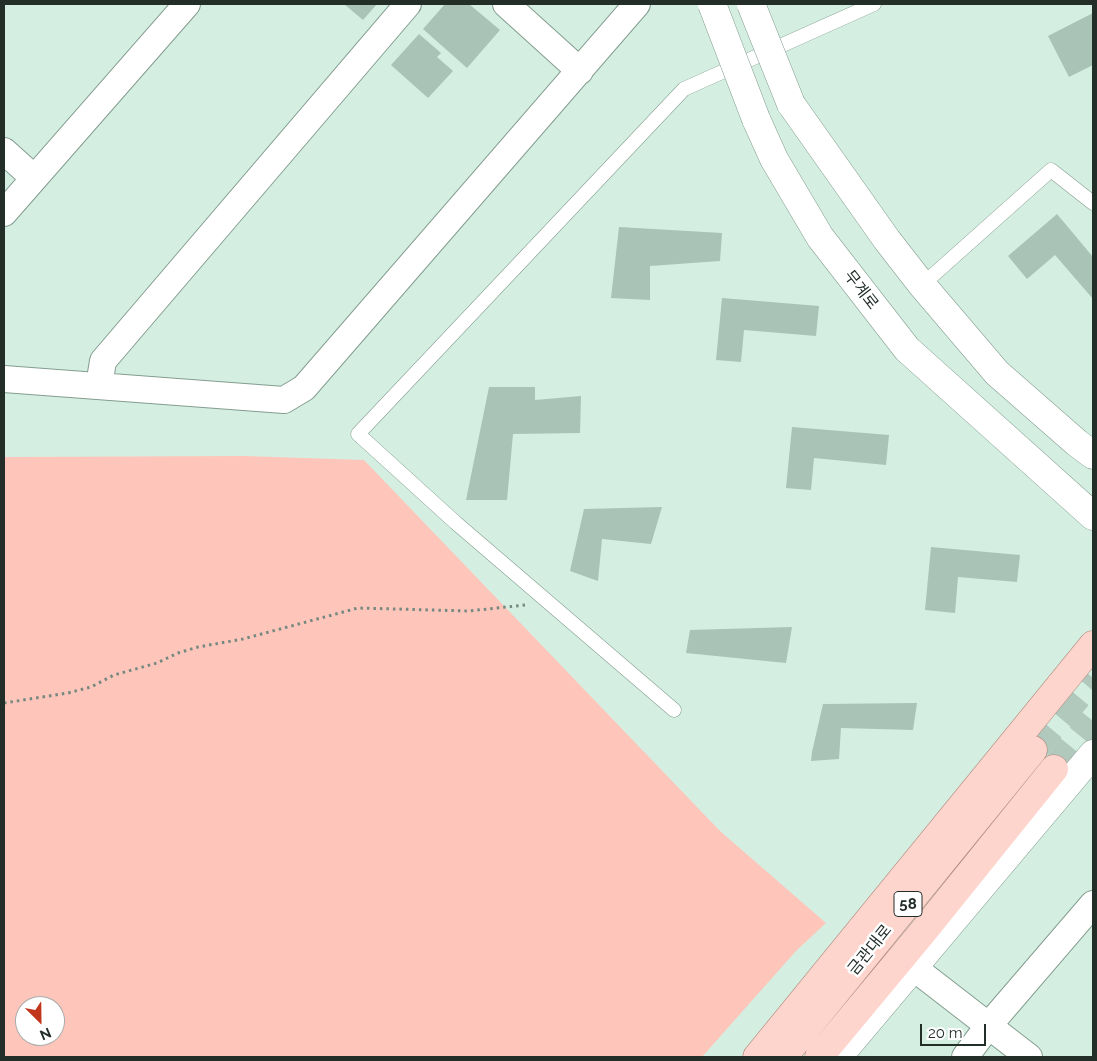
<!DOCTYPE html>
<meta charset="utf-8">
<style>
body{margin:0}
#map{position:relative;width:1097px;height:1061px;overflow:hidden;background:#d4efe2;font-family:Raleway,sans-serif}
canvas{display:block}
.frame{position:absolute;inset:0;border:5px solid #232e29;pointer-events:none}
.north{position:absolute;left:15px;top:996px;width:50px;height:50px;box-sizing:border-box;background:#fff;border:1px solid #a7aba9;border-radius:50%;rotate:157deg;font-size:14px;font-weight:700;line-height:20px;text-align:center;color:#232e29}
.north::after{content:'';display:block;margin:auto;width:18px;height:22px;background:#c0351b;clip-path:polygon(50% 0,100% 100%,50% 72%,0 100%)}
.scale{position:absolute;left:920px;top:1024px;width:66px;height:22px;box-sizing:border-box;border:2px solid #232e29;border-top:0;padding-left:6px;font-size:15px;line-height:18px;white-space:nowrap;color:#232e29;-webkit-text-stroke:4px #fff;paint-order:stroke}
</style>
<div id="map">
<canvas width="1097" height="1061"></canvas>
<div class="frame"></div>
<div class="north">N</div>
<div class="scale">20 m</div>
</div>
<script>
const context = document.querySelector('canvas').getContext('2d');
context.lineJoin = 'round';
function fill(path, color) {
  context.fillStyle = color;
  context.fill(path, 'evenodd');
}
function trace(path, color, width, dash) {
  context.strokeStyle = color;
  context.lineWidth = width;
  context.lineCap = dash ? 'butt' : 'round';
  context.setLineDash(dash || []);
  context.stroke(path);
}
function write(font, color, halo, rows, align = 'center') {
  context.font = font + ' Raleway,"Noto Sans KR",sans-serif';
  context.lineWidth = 5;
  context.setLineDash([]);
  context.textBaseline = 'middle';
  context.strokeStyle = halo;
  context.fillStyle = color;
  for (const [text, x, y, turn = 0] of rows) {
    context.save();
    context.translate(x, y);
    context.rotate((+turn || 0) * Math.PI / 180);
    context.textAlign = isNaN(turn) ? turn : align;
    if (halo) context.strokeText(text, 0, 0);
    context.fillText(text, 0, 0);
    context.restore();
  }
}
const green = new Path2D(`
 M245,456L364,460L720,831L826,923L796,951L702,1057H4V457ZM25,1006H55V1036H25Z`);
const building = new Path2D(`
 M344,4H377L363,20Z
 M445,4H469L500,30L467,68L423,29Z
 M1093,13V65L1069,77L1048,36Z
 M419,34L441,53L437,57L453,71L428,98L391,65Z
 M1057,214L1093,257V299L1055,255L1027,279L1008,256Z
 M619,227L722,233L720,261L650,266V300L611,298Z
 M722,298L819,306L816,336L744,330L741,362L716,360Z
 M489,387H535V400L581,396L580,433L513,434L507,500H466Z
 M792,427L889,435L886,465L814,458L811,490L786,488Z
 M662,507L651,544L602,539L598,581L570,571L584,509Z
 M931,547L1020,555L1017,582L958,577L955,613L925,610Z
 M792,627L786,663L686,653L690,630Z
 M917,703L913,730L841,728L839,759L811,761L812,752L823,704Z`);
const primaryTunnel = new Path2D(`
 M1033,750L1093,678
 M1054,769L1093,721`);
const path = new Path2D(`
 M4,703L68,693L91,687L114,675L157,663L178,653L198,647L243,639L358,608L469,611L525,605`);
const lane = new Path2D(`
 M922,285L1051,170L1093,203
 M674,710L456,523L358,434L684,89L874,4`);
const street = new Path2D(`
 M506,4L580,71
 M4,151L34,178
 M4,213L187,4
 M4,379L284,400L304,388L637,4
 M99,386L103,361L408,4
 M914,968L1029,1057
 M965,1057L989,1025L1093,904`);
const secondary = new Path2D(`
 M791,104L887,240L922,285L997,373L1077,443L1093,455
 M756,119L774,159L820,237L907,349L1093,516
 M838,1057L1093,754`);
const primary = new Path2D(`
 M757,1057L1093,645
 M783,1057L1033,750
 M819,1057L922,933L1054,769`);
const secondaryBridge = new Path2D(`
 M712,4L756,119
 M751,4L791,104`);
const shields = [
 [908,904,28]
];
const shieldNames = [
 ["58",908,904]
];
const streetNames = [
 ["무계로",861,290,52],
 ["금관대로",870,950,-51]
];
fill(green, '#fec6ba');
fill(building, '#a9c3b6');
trace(primaryTunnel, '#b1c8bd', 28, [28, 14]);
trace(lane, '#849d90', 15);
trace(street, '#849d90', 28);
trace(secondary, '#849d90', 29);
trace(primary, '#b1887d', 29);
trace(path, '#768980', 3, [2.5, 4]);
trace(lane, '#fff', 14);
trace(street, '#fff', 26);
trace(secondary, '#fff', 28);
trace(primary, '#fed5cc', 28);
trace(secondaryBridge, '#849d90', 29, []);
trace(secondaryBridge, '#fff', 28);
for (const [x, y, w] of shields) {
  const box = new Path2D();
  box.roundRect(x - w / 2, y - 12.5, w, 25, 4);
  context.fillStyle = '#fff';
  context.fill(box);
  trace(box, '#232e29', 1);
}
write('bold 15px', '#232e29', null, shieldNames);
write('16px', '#232e29', '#fff', streetNames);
</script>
